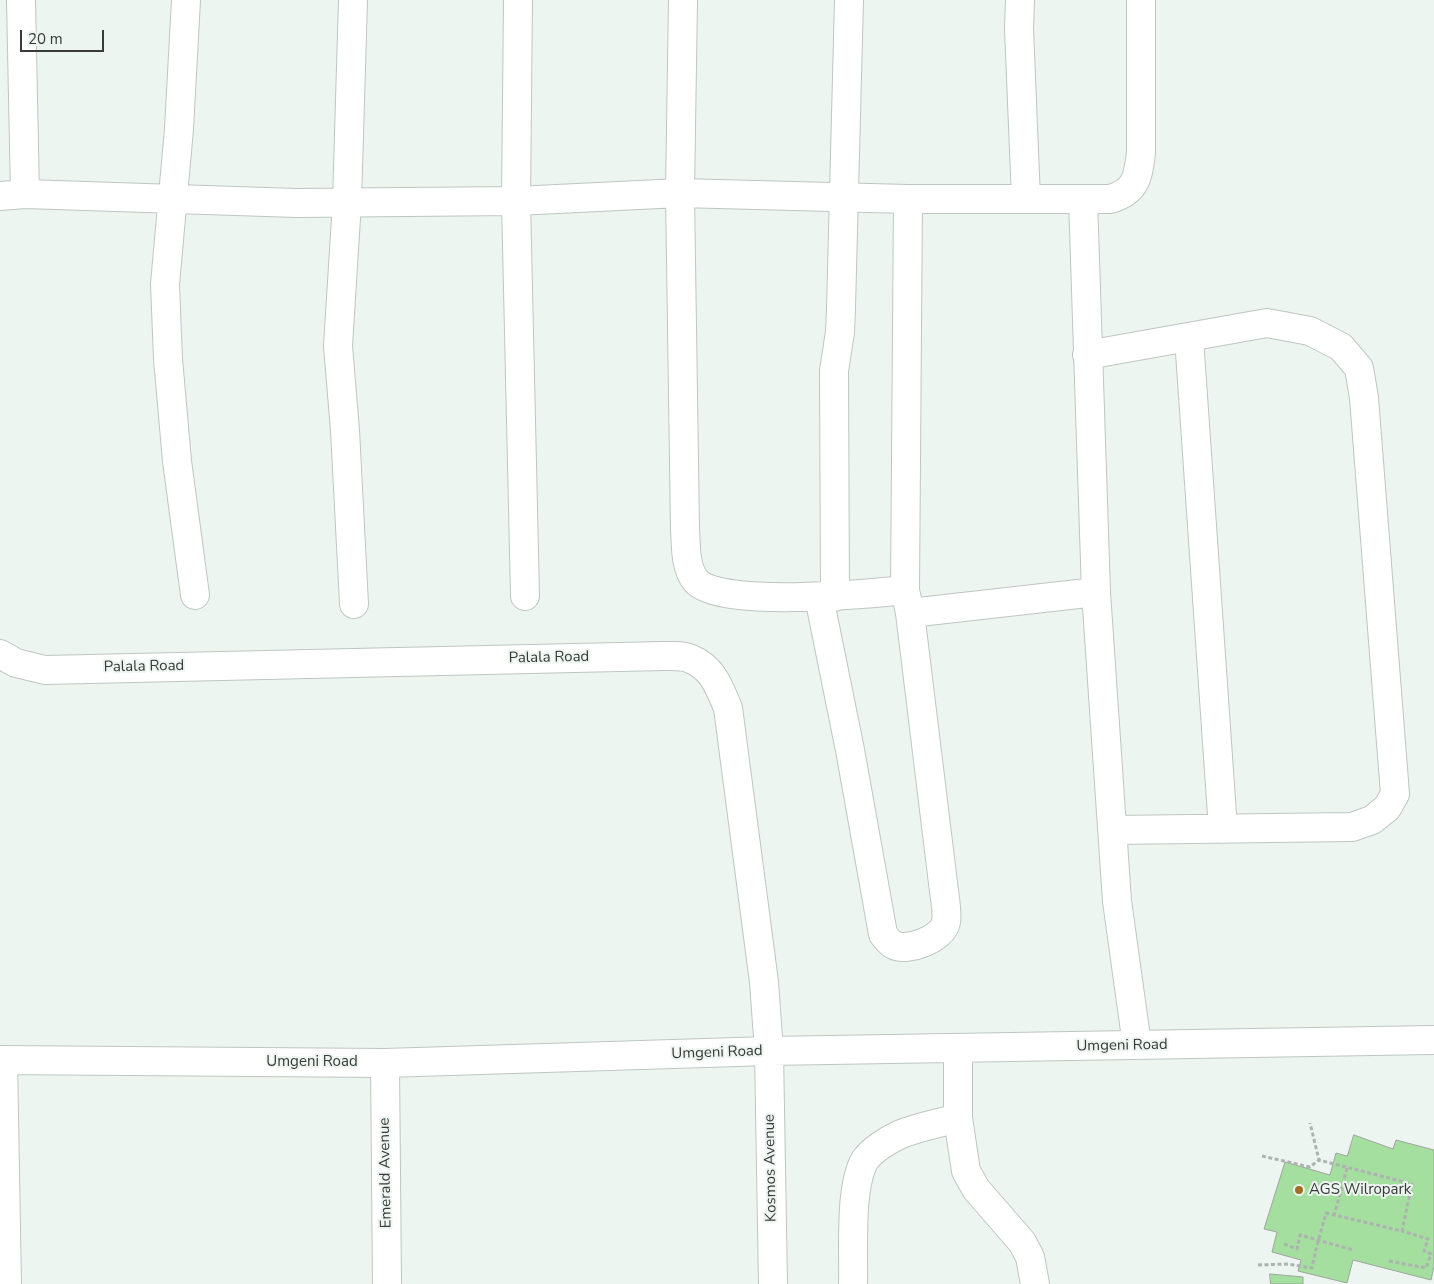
<!DOCTYPE html>
<style>
body{margin:0}
#map{position:relative;width:1434px;height:1284px;overflow:hidden;background:#edf5f0;font-family:"Nunito Sans",sans-serif}
canvas{display:block}
.scale{position:absolute;left:20px;top:30px;width:84px;height:22px;box-sizing:border-box;border:2px solid #383b39;border-top:0;padding-left:6px;font-size:15px;line-height:18px;white-space:nowrap;color:#383b39;-webkit-text-stroke:4px #edf5f0;paint-order:stroke}
</style>
<div id="map">
<canvas width="1434" height="1284"></canvas>
<div class="scale">20 m</div>
</div>
<script>
const context = document.querySelector('canvas').getContext('2d');
context.lineJoin = 'round';
function fill(path, color) {
  context.fillStyle = color;
  context.fill(path, 'evenodd');
}
function trace(path, color, width, dash) {
  context.strokeStyle = color;
  context.lineWidth = width;
  context.lineCap = dash ? 'butt' : 'round';
  context.setLineDash(dash || []);
  context.stroke(path);
}
function write(font, color, halo, rows, align = 'center') {
  context.font = font + ' "Nunito Sans",sans-serif';
  context.lineWidth = 4;
  context.setLineDash([]);
  context.textBaseline = 'middle';
  context.strokeStyle = halo;
  context.fillStyle = color;
  for (const [text, x, y, turn = 0] of rows) {
    context.save();
    context.translate(x, y);
    context.rotate((+turn || 0) * Math.PI / 180);
    context.textAlign = isNaN(turn) ? turn : align;
    if (halo) context.strokeText(text, 0, 0);
    context.fillText(text, 0, 0);
    context.restore();
  }
}
const building = new Path2D(`
 M1354,1135L1393,1149L1396,1140L1434,1150V1266L1431,1280L1353,1260L1347,1283L1298,1271L1301,1260L1272,1252L1277,1232L1264,1229L1285,1162L1330,1175L1336,1153L1347,1156Z
 M1270,1274L1303,1277V1284H1271Z`);
const path = new Path2D(`
 M1262,1156L1310,1167L1319,1160
 M1334,1216L1347,1168
 M1284,1244L1297,1249L1300,1235L1353,1250
 M1389,1261L1426,1268L1431,1254L1424,1251L1428,1239L1402,1231
 M1258,1265L1288,1264L1312,1268L1316,1249L1326,1213L1402,1231L1412,1184L1319,1160L1310,1123`);
const minor = new Path2D(`
 M21,0L25,194
 M186,0L179,129L165,284L168,359L177,461L195,595
 M353,0L347,202L338,346L345,430L354,604
 M518,0L516,201L525,596
 M683,0L680,193L685,529C686,546 685,568 696,581C721,608 867,594 905,590
 M1020,0L1019,29L1026,199
 M0,196L25,194L296,203L516,201L680,193L908,199H1110C1136,192 1138,177 1141,153V0
 M1083,199L1096,592L1117,901L1137,1045
 M1189,338C1199,502 1213,665 1223,829
 M1087,355L1267,323L1310,331L1341,347L1359,368L1364,398L1395,794L1387,808L1372,820L1352,827L1113,830
 M819,597L850,750L883,934C886,938 889,943 894,945C907,952 943,939 946,922C948,912 944,894 943,883L910,613L905,590L908,199
 M835,597L834,371L840,332L841,308L849,0
 M910,613L1096,592
 M0,654L16,663L45,670L663,656C672,656 683,655 691,659C713,668 719,687 728,708L764,982L769,1051L773,1284
 M958,1049V1118L966,1171L976,1189L1022,1242L1030,1257L1035,1284
 M0,1060L385,1063L769,1051L1434,1040
 M3,1060L7,1284
 M385,1063L387,1284
 M853,1284C854,1251 849,1187 865,1160C872,1150 888,1140 899,1135C915,1128 940,1123 958,1118`);
const markers = [
 [1299,1190,5,"#a26d26"]
];
const streetNames = [
 ["Palala Road",549,658,-1],
 ["Palala Road",144,667,-1],
 ["Umgeni Road",1122,1046,-1],
 ["Umgeni Road",717,1053,-2],
 ["Umgeni Road",312,1062],
 ["Kosmos Avenue",771,1168,-91],
 ["Emerald Avenue",386,1173,-91]
];
const poiNames = [
 ["AGS Wilropark",1309,1190]
];
fill(building, '#a4dfa0');
trace(building, '#9fa49e', 1);
trace(minor, '#bfc6c2', 30);
trace(path, '#adb3af', 3, [4, 2.5]);
trace(minor, '#fff', 28);
for (const [x, y, r, color] of markers) {
  const dot = new Path2D();
  dot.arc(x, y, r, 0, 2 * Math.PI);
  context.fillStyle = color;
  context.fill(dot);
  trace(dot, '#edf5f0', 2);
}
write('15px', '#383b39', '#edf5f0', streetNames);
write('15px', '#383b39', '#edf5f0', poiNames, 'left');
</script>
